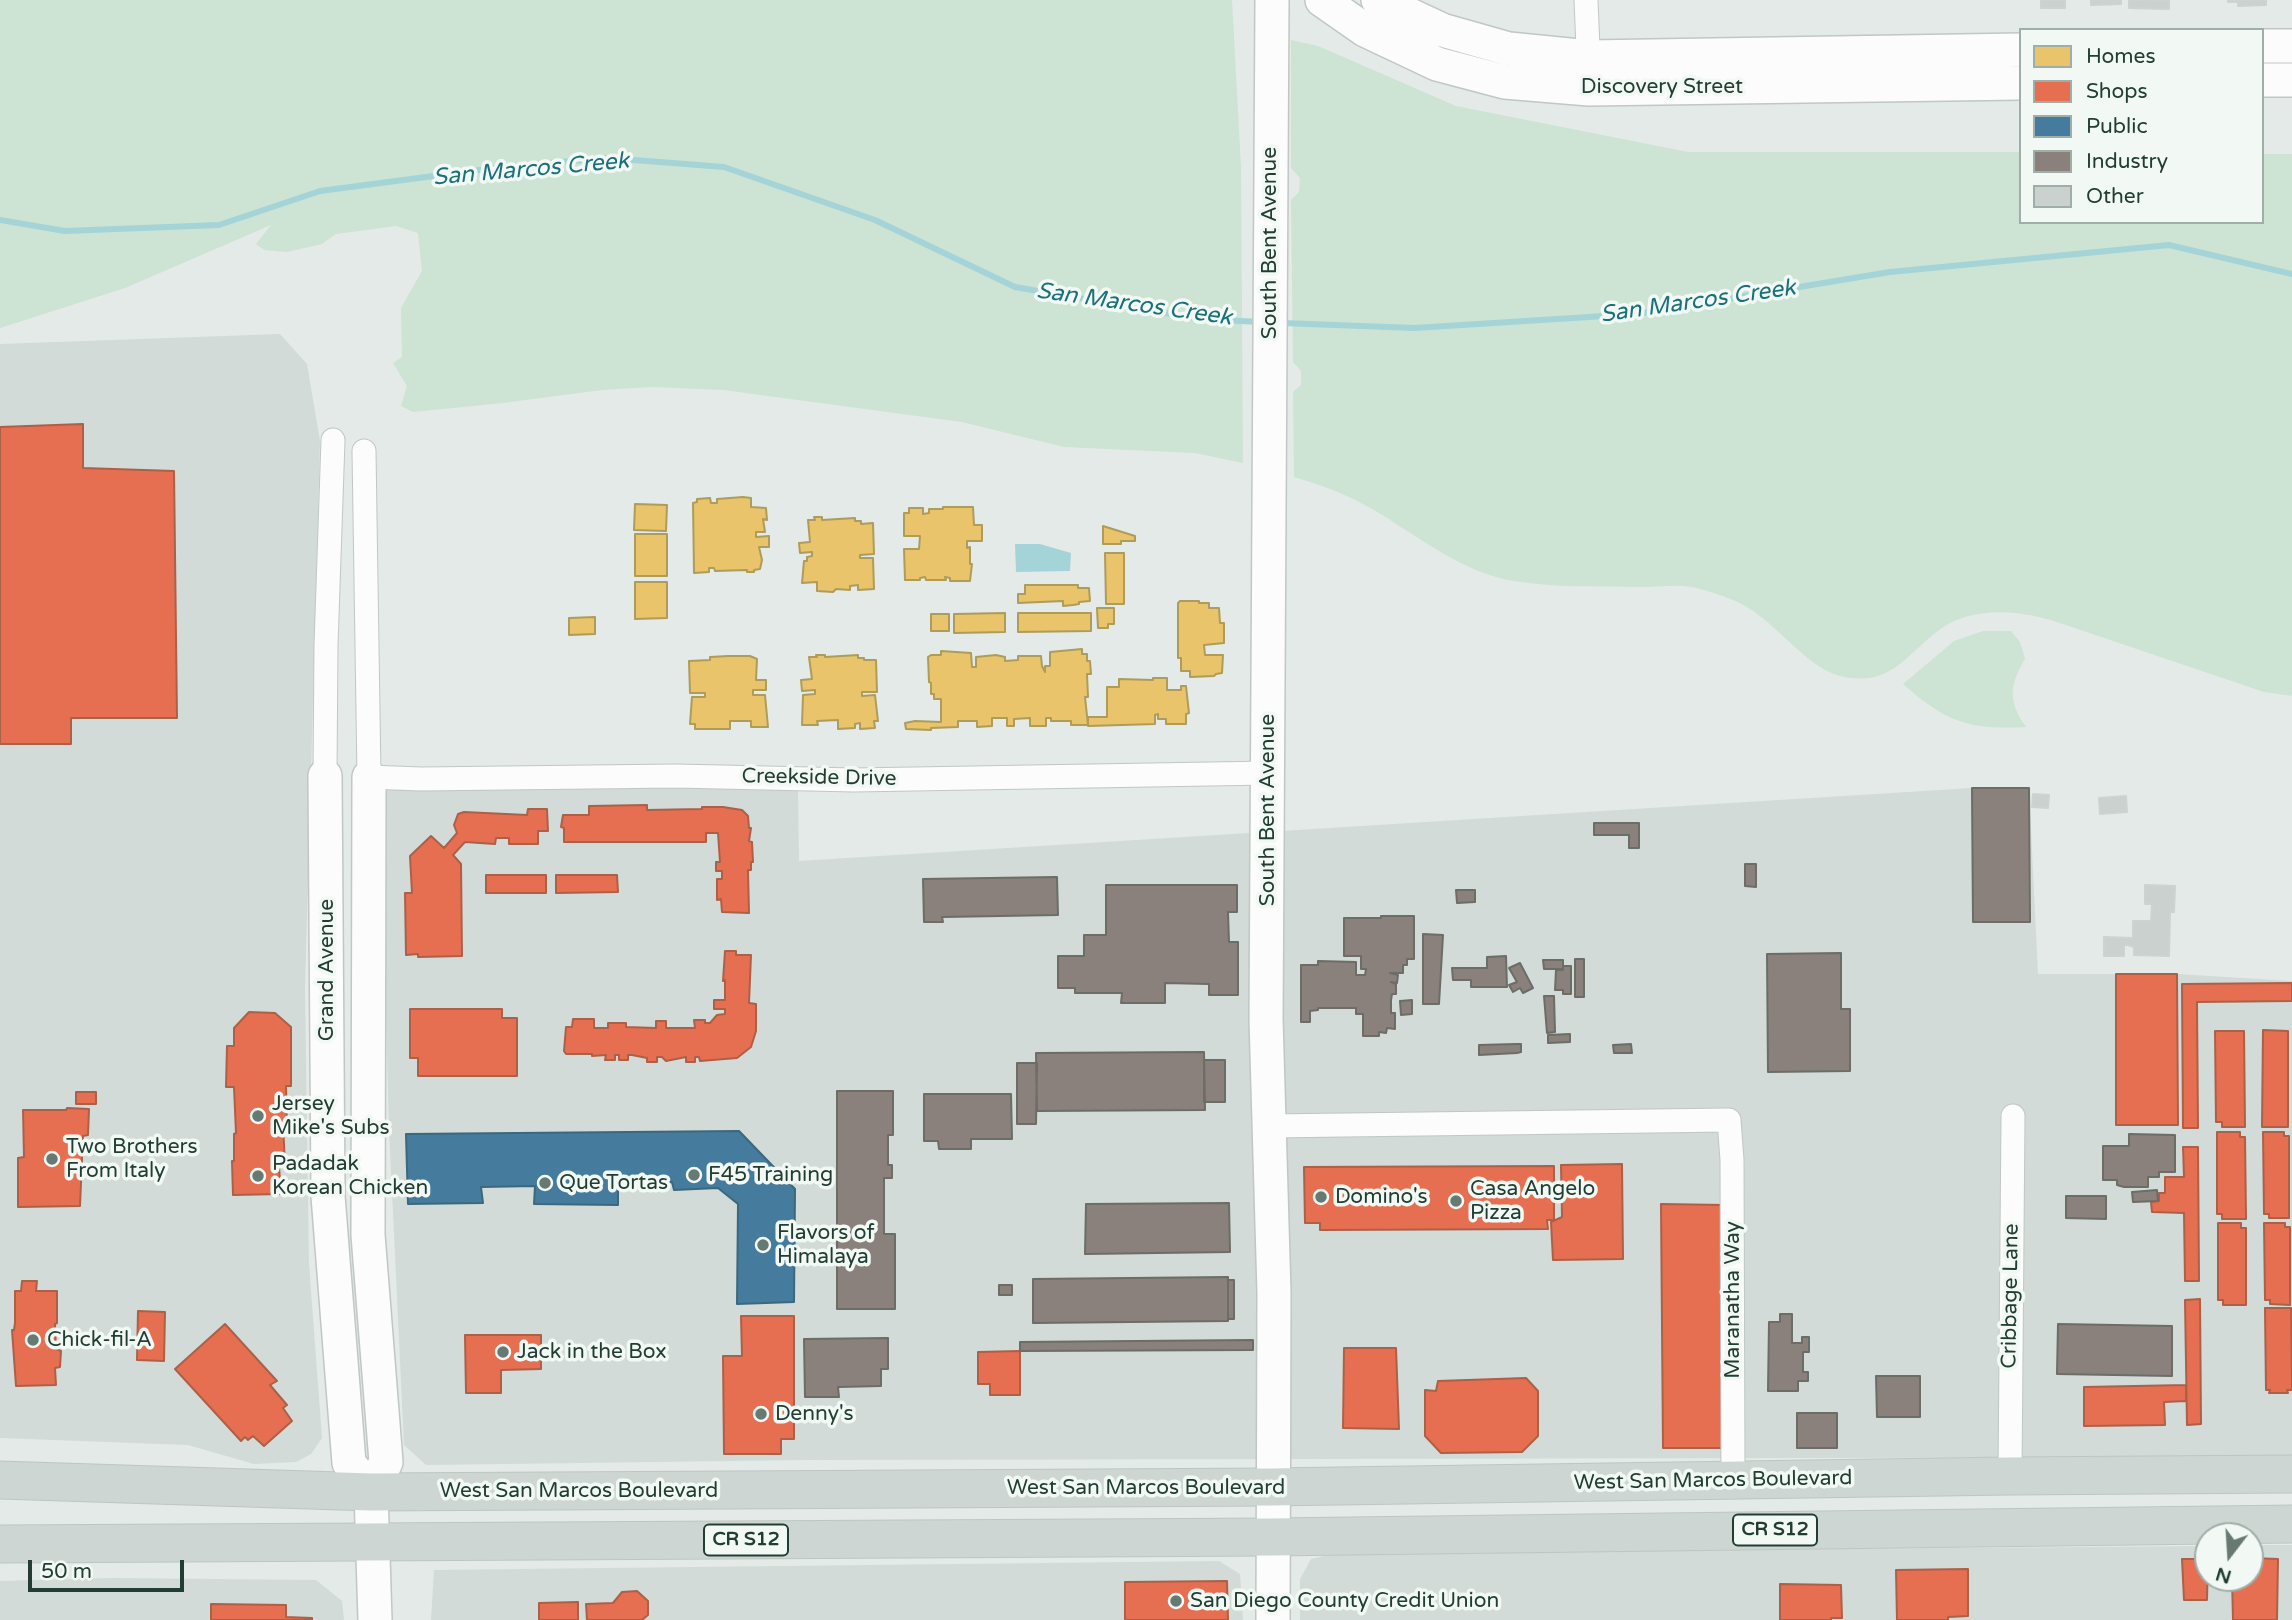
<!DOCTYPE html>
<style>
body{margin:0}
#map{position:relative;width:2292px;height:1620px;overflow:hidden;background:#e4eae7;font-family:"Varela Round",sans-serif}
canvas{display:block}
.legend{position:absolute;left:2019px;top:28px;width:245px;height:196px;box-sizing:border-box;background:#f2f9f5;border:2px solid #9faea8;margin:0;padding:9px 12px;list-style:none;font-size:21px;color:#223e34}
.legend li{display:flex;align-items:center;gap:14px;height:35px}
.legend b{width:35px;border:2px solid #9faea8}
.north{position:absolute;left:2194px;top:1522px;width:70px;height:70px;box-sizing:border-box;background:#f2f9f5;border:2px solid #9faea8;border-radius:50%;rotate:197deg;font-size:19px;font-weight:700;line-height:28px;text-align:center;color:#223e34}
.north::after{content:'';display:block;margin:auto;width:24px;height:32px;background:#667a73;clip-path:polygon(50% 0,100% 100%,50% 72%,0 100%)}
.scale{position:absolute;left:28px;top:1560px;width:156px;height:32px;box-sizing:border-box;border:4px solid #223e34;border-top:0;padding-left:9px;font-size:21px;line-height:24px;white-space:nowrap;color:#223e34;-webkit-text-stroke:5px #f2f9f5;paint-order:stroke}
</style>
<div id="map">
<canvas width="2292" height="1620"></canvas>
<ul class="legend">
<li><b style="height:19px;background:#e9c46a"></b>Homes</li>
<li><b style="height:19px;background:#e76f51"></b>Shops</li>
<li><b style="height:19px;background:#457b9d"></b>Public</li>
<li><b style="height:19px;background:#8a817c"></b>Industry</li>
<li><b style="height:19px;background:#cbd1ce"></b>Other</li>
</ul>
<div class="north">N</div>
<div class="scale">50 m</div>
</div>
<script>
const context = document.querySelector('canvas').getContext('2d');
context.lineJoin = 'round';
function fill(path, color) {
  context.fillStyle = color;
  context.fill(path, 'evenodd');
}
function trace(path, color, width, dash) {
  context.strokeStyle = color;
  context.lineWidth = width;
  context.lineCap = dash ? 'butt' : 'round';
  context.setLineDash(dash || []);
  context.stroke(path);
}
function write(font, color, halo, rows, align = 'center') {
  context.font = font + ' "Varela Round",sans-serif';
  context.lineWidth = 7;
  context.setLineDash([]);
  context.textBaseline = 'middle';
  context.strokeStyle = halo;
  context.fillStyle = color;
  for (const [text, x, y, turn = 0] of rows) {
    context.save();
    context.translate(x, y);
    context.rotate((+turn || 0) * Math.PI / 180);
    context.textAlign = isNaN(turn) ? turn : align;
    if (halo) context.strokeText(text, 0, 0);
    context.fillText(text, 0, 0);
    context.restore();
  }
}
const built = new Path2D(`
 M280,334L307,364L320,441L305,988L309,1264L322,1438L311,1454L296,1462L254,1464L188,1445L0,1438V344Z
 M798,787L799,861L1972,788H2029L2038,974H2177L2292,981V1457L805,1460L426,1465L404,1445L389,1128L380,790Z
 M2250,1545H2292V1620H1300V1579L1311,1559L1337,1553L2208,1546V1578H2250Z
 M1219,1561L1240,1574L1243,1620H431L434,1570Z
 M113,1578L316,1580L342,1601L344,1620H0V1581Z`);
const green = new Path2D(`
 M0,0H1232L1241,168L1243,463L1195,453L1064,447L962,422L723,390L651,387L602,390L503,403L413,412L401,406L407,386L393,363L402,357L401,308L422,271L418,233L396,226L336,234L322,244L287,252L264,250L256,244L271,225L125,288L0,328Z
 M1291,40L1318,46L1456,106L1688,152H2021V222H2262V154H2292V696L2264,692L2051,620C2016,610 1971,606 1939,630C1905,656 1890,688 1840,676C1804,667 1772,615 1733,600C1720,595 1706,590 1692,587C1676,584 1656,587 1639,587C1596,586 1551,588 1508,580C1454,569 1410,529 1363,504C1341,492 1318,484 1294,477L1293,392L1301,385V371L1293,362L1291,200L1299,192L1300,178L1291,168Z
 M1983,631H2011L2020,642L2025,659C2009,685 2008,702 2026,727C1968,730 1946,722 1903,684L1954,641Z`);
const water = new Path2D(`
 M1015,544H1040L1071,553L1070,571L1016,572Z`);
const homes = new Path2D(`
 M743,497L751,498V507L766,508L767,520L763,519L765,532H756V537L769,536V547H759L762,560L760,569L754,570V572H747V570L715,571L714,568H709V572L694,573L693,503L697,502V499L710,498L711,503H717V499Z
 M635,504L667,505L666,531L634,530Z
 M943,507H973L974,525H982V541H967V548L970,547V564H972L970,581H950V578L945,577L946,580H926L925,577L920,578V580H905L904,549H919L920,536H904V513H909V508H923V514L929,513V509H943Z
 M814,517H822V520L855,518V521H861V524L873,523L874,554L860,555V558H873L874,589L858,590V585L850,586V590L836,589L833,592L817,591V582L802,583L804,561H807V557L812,556V552L800,553L799,543L810,542L808,520H815Z
 M1103,526L1135,536V541H1121V544H1103Z
 M635,534H667V576H635Z
 M1105,553H1124V604H1106Z
 M635,582H667V618L635,619Z
 M1025,585H1078V588H1089L1090,601L1079,602V604L1073,605L1063,606V601L1018,603V594H1025Z
 M1180,601H1199V603H1209V608H1219L1220,623H1224V643L1204,645L1205,655H1223L1222,673L1216,674L1214,676L1190,677V671H1181V658H1178V603Z
 M1097,608H1114V624H1108V628H1098Z
 M1005,613V632L954,633V614Z
 M1018,613H1091V631L1018,632Z
 M931,614H949V631H931Z
 M595,617V634L569,635V618Z
 M1082,649V654H1087V661H1090L1091,674H1087L1088,697H1085L1088,725H1071V721H1051V718H1046V726H1030V718L1014,719V726H1007V718H992V726L977,727V721H958V727L931,728V730L906,729L905,723L915,721L941,722V699H934V694H931V683L929,682L928,657L931,655H941V651L971,653L972,667H976V657L996,655L1005,657V661L1018,660V656H1041L1042,666L1045,672V666H1050V652Z
 M816,655H825V657L858,655V658H864V660H876L877,692H862V696L875,695L878,721H874L875,728L860,729V723L855,724V728L838,729V720L817,721L818,725H802L803,695L815,694V690L802,691L801,680L812,679L809,657H817Z
 M728,656H750L757,659L756,680H766V690H753V695H765L768,727H751V721H730V729H695V724H690L692,697H705V693H690L689,661L710,660V657Z
 M1153,678H1167V690H1181V686H1186L1189,713L1186,714V724H1166V719H1158V714L1155,715V724L1088,726V717H1107V687H1119V679L1153,680Z`);
const shops = new Path2D(`
 M83,424V468L174,471L177,718H71V744H0V427Z
 M647,805V810L702,809V807H723L742,810L748,816L749,828H751L749,841L752,842L753,862H751V870H748L749,913L722,912L721,899L717,900V879H722V871H716V862H720L718,833H706V842H564V828L561,827L563,815H589V806Z
 M528,809H547L548,831H538V844H509V838H496L495,844L465,842L453,855L461,864L462,956L418,957V954L406,955L405,893H412L410,856L431,836L444,848L457,833L454,825L458,814L464,812L527,815Z
 M486,875H546V893H486Z
 M556,875H617L618,892L556,893Z
 M725,951H736V955H751L749,1003L756,1004V1031L751,1047L737,1058L700,1061L699,1057H695V1062H686V1057L666,1061L662,1057H657V1062H647V1058L632,1055H628V1060H619V1055H615V1060H605L606,1055L592,1056V1054H566L564,1051L566,1027H572L573,1019H594V1028H608V1023H626V1027L656,1028V1021H666V1028H695L694,1020H705V1023H710L717,1015L725,1014V1009H714V1000H725V980L723,981Z
 M2116,974H2177L2178,1125H2116Z
 M2292,983V1001L2197,1002L2198,1128H2183L2182,984Z
 M410,1009H502V1018H517V1076H418V1058H410Z
 M249,1012L275,1013L291,1027V1086H286L287,1125L283,1124L285,1165L279,1166L281,1194L233,1195L232,1161H234V1134L236,1133L234,1087H226L227,1046H234V1028Z
 M2263,1030L2288,1031V1127H2262Z
 M2215,1031H2244L2245,1127H2222V1122H2216Z
 M76,1092H96V1104H76Z
 M67,1108L89,1109L88,1135L83,1136L80,1206L18,1207V1158L24,1157L23,1110H66Z
 M2217,1132H2240V1137H2245L2246,1219H2222V1214H2217Z
 M2263,1132H2284V1136H2289V1218H2269V1214H2264Z
 M2183,1147H2198L2199,1281H2185L2184,1213L2152,1212L2151,1202L2159,1201V1193H2165V1177H2184Z
 M1622,1164L1623,1259L1553,1260L1551,1222L1562,1217L1561,1165Z
 M1554,1166V1220H1547L1548,1229L1320,1230V1223H1305L1304,1167Z
 M1661,1204L1724,1205L1727,1448H1663Z
 M2218,1223H2241V1228H2246V1305H2223V1300H2218Z
 M2264,1223H2285V1227H2290V1305L2270,1304V1300H2265Z
 M22,1281H37L36,1291H57V1323L55,1324L56,1349L61,1351L60,1367L55,1368L56,1385L16,1386L12,1330H14L15,1323V1291H21Z
 M2200,1299L2201,1424L2187,1425L2185,1300Z
 M2265,1308H2291L2292,1390H2287L2288,1393H2269L2270,1390H2266Z
 M138,1311L165,1312L164,1361L137,1360Z
 M741,1316H794V1439H781V1454H724L723,1356H742Z
 M225,1324L277,1381L270,1385L287,1405L283,1408L292,1421L264,1446L253,1436L248,1440L245,1437L241,1441L175,1369Z
 M465,1335H541V1369L501,1370V1393H466Z
 M1344,1348H1396L1399,1429L1343,1428Z
 M1020,1351V1395H990V1384H978V1352Z
 M1526,1378L1538,1391V1436L1522,1452L1441,1453L1425,1436V1390L1436,1391L1438,1381Z
 M2186,1385V1401L2164,1402L2165,1425L2084,1426V1387Z
 M2250,1558L2278,1559L2277,1620H2233L2232,1578H2250Z
 M2182,1559H2208L2207,1600H2184Z
 M1968,1569V1616L1948,1617V1620H1897L1896,1570Z
 M1227,1581L1228,1620H1125V1582Z
 M1780,1584L1841,1585L1842,1618H1831V1620H1780Z
 M637,1591L648,1601V1615L642,1620H587L586,1604L613,1603L622,1592Z
 M578,1602V1620H539V1603Z
 M211,1604L286,1605V1617L312,1618V1620H211Z`);
const public = new Path2D(`
 M739,1131L795,1189L794,1302L737,1304L738,1204L718,1188L674,1190L672,1182L618,1185V1205L534,1204L535,1186L481,1187L483,1203L408,1204L406,1134Z`);
const industry = new Path2D(`
 M1972,788H2029L2030,922H1973Z
 M1594,823H1639V848H1629V835H1594Z
 M1745,864H1756V887L1745,886Z
 M1057,877L1058,915L942,917L943,922H924L923,879Z
 M1106,885H1237V912H1228L1229,942H1238V995H1209V984L1165,983V1003H1121L1122,993H1075V988H1058V956H1084V935H1106Z
 M1456,890H1475V902L1457,903Z
 M1381,916H1414V959H1407V965H1403V973H1390L1398,975L1397,983L1391,982L1396,984V994H1392L1391,1000V1013H1395V1029L1387,1028L1386,1033L1379,1032V1036H1363V1014H1356V1008H1318V1010L1310,1011V1022H1301V965H1318V961L1356,962V975H1365L1366,969H1361V956H1344V918H1381Z
 M1423,934L1443,935L1439,1004H1423Z
 M1841,953V1009H1850V1071L1768,1072L1767,954Z
 M1506,956L1507,987H1471V980H1453L1452,968H1487V957Z
 M1575,959H1584V997H1575Z
 M1543,960H1563V969H1544Z
 M1520,963L1533,988L1523,993L1520,988L1513,992L1509,985L1517,982L1509,968Z
 M1563,966H1571V994H1563V990H1555L1556,970H1563Z
 M1544,996H1554L1555,1032L1547,1033Z
 M1412,1000V1014L1401,1015L1400,1001Z
 M1570,1034V1042L1548,1043V1035Z
 M1516,1044H1521V1052L1517,1053L1479,1055V1045Z
 M1631,1044L1632,1053H1614L1613,1045Z
 M1204,1052L1205,1110L1037,1111L1036,1053Z
 M1204,1060H1225V1102H1204Z
 M1017,1063H1037L1036,1124H1017Z
 M837,1091H893V1135H888V1165H892V1178H884V1234H895V1309H837Z
 M924,1094H1011L1012,1139H971V1149H939L938,1141H924Z
 M2129,1134L2175,1135V1172H2159V1177H2148V1187H2124L2117,1185V1180H2103V1146H2129Z
 M2157,1190L2158,1201L2133,1202L2132,1192Z
 M2066,1196H2106V1219L2066,1218Z
 M1229,1203L1230,1252L1085,1254L1086,1204Z
 M1228,1277V1321L1033,1323V1279Z
 M1228,1280H1234V1319H1228Z
 M999,1285H1012V1295H999Z
 M1780,1314H1792V1343H1802V1337H1809V1352H1803V1372H1808V1381H1798V1391H1768L1769,1322H1780Z
 M2058,1324L2172,1326V1376L2057,1374Z
 M888,1338V1369H881V1386L838,1387L839,1397H805L804,1339Z
 M1253,1340V1350L1020,1351V1342Z
 M1876,1376H1920V1417H1877Z
 M1797,1413H1837V1448H1797Z`);
const stream = new Path2D(`
 M0,220L65,231L219,225L320,191L502,167L608,158L724,167L875,220L1015,287L1200,319L1260,322
 M1282,323L1415,328L1636,314L1890,272L2169,245L2292,274`);
const building = new Path2D(`
 M2041,0H2065V8H2041Z
 M2091,0H2121V4L2091,5Z
 M2129,0H2169V9L2129,8Z
 M2228,0H2266V5L2238,6V2H2228Z
 M2033,794L2049,795L2048,808L2032,807Z
 M2126,796L2127,812L2100,814L2099,798Z
 M2145,885L2175,886L2174,912H2170L2169,956L2134,955V947L2128,945H2124V956H2104V937L2133,938V921H2151L2152,904H2145Z`);
const street = new Path2D(`
 M1586,0L1589,72
 M364,451L369,777L421,779L676,776L854,780L1269,773
 M325,776L326,645L333,440
 M1269,1126L1729,1120L1732,1160L1733,1480
 M2010,1476L2013,1116`);
const secondary = new Path2D(`
 M1272,0L1266,1019L1274,1293L1273,1620
 M1322,0L1365,30L1437,64L1505,82L1589,89L2021,83
 M1378,0L1442,30L1509,49L1589,57L2021,50
 M2262,46H2292
 M2262,80H2292
 M325,776L328,1196L349,1463L371,1492
 M369,777L368,1235L386,1462L371,1492L375,1620`);
const primary = new Path2D(`
 M0,1480L371,1492L1272,1487L2010,1476L2292,1474
 M0,1544L1272,1537L2292,1524`);
const markers = [
 [258,1116,7,"#667a73"],
 [52,1159,7,"#667a73"],
 [694,1175,7,"#667a73"],
 [258,1176,7,"#667a73"],
 [545,1183,7,"#667a73"],
 [1321,1197,7,"#667a73"],
 [1456,1201,7,"#667a73"],
 [763,1245,7,"#667a73"],
 [33,1340,7,"#667a73"],
 [503,1352,7,"#667a73"],
 [761,1414,7,"#667a73"],
 [1176,1601,7,"#667a73"]
];
const shields = [
 [1775,1530,84],
 [746,1540,84]
];
const shieldNames = [
 ["CR S12",1775,1530],
 ["CR S12",746,1540]
];
const streetNames = [
 ["Discovery Street",1662,87],
 ["South Bent Avenue",1270,243,-90],
 ["Creekside Drive",819,778,1],
 ["South Bent Avenue",1268,810,-90],
 ["Grand Avenue",327,970,-90],
 ["Cribbage Lane",2011,1296,-89],
 ["Maranatha Way",1733,1300,-90],
 ["West San Marcos Boulevard",1713,1481,-1],
 ["West San Marcos Boulevard",1146,1488],
 ["West San Marcos Boulevard",579,1491]
];
const poiNames = [
 ["Jersey",272,1104],
 ["Mike's Subs",272,1128],
 ["Two Brothers",66,1147],
 ["From Italy",66,1171],
 ["Padadak",272,1164],
 ["Korean Chicken",272,1188],
 ["F45 Training",708,1175],
 ["Que Tortas",559,1183],
 ["Casa Angelo",1470,1189],
 ["Pizza",1470,1213],
 ["Domino's",1335,1197],
 ["Flavors of",777,1233],
 ["Himalaya",777,1257],
 ["Chick-fil-A",47,1340],
 ["Jack in the Box",517,1352],
 ["Denny's",775,1414],
 ["San Diego County Credit Union",1190,1601]
];
const waterNames = [
 ["San Marcos Creek",531,170,-5],
 ["San Marcos Creek",1698,302,-8],
 ["San Marcos Creek",1134,305,8]
];
fill(built, '#d2dbd7');
fill(green, '#cde3d3');
fill(water, '#a4d4d8');
fill(homes, '#e9c46a');
trace(homes, '#ad9c5a', 2);
fill(shops, '#e76f51');
trace(shops, '#ac6048', 2);
fill(public, '#457b9d');
trace(public, '#3a697e', 2);
fill(industry, '#8a817c');
trace(industry, '#6b6d66', 2);
trace(stream, '#a4d4d8', 6);
fill(building, '#cbd1ce');
trace(building, '#cdd3d0', 2);
trace(street, '#c1c7c4', 25);
trace(secondary, '#c0c7c4', 36);
trace(primary, '#bdc6c2', 39);
trace(street, '#fbfcfb', 23);
trace(secondary, '#fbfcfb', 33);
trace(primary, '#ced6d3', 37);
for (const [x, y, r, color] of markers) {
  const dot = new Path2D();
  dot.arc(x, y, r, 0, 2 * Math.PI);
  context.fillStyle = color;
  context.fill(dot);
  trace(dot, '#f2f9f5', 2.5);
}
for (const [x, y, w] of shields) {
  const box = new Path2D();
  box.roundRect(x - w / 2, y - 15.5, w, 31, 5);
  context.fillStyle = '#f2f9f5';
  context.fill(box);
  trace(box, '#223e34', 2);
}
write('bold 19px', '#223e34', null, shieldNames);
write('21px', '#223e34', '#f2f9f5', streetNames);
write('21px', '#223e34', '#f2f9f5', poiNames, 'left');
write('italic 23px', '#1b707a', '#f2f9f5', waterNames);
</script>
